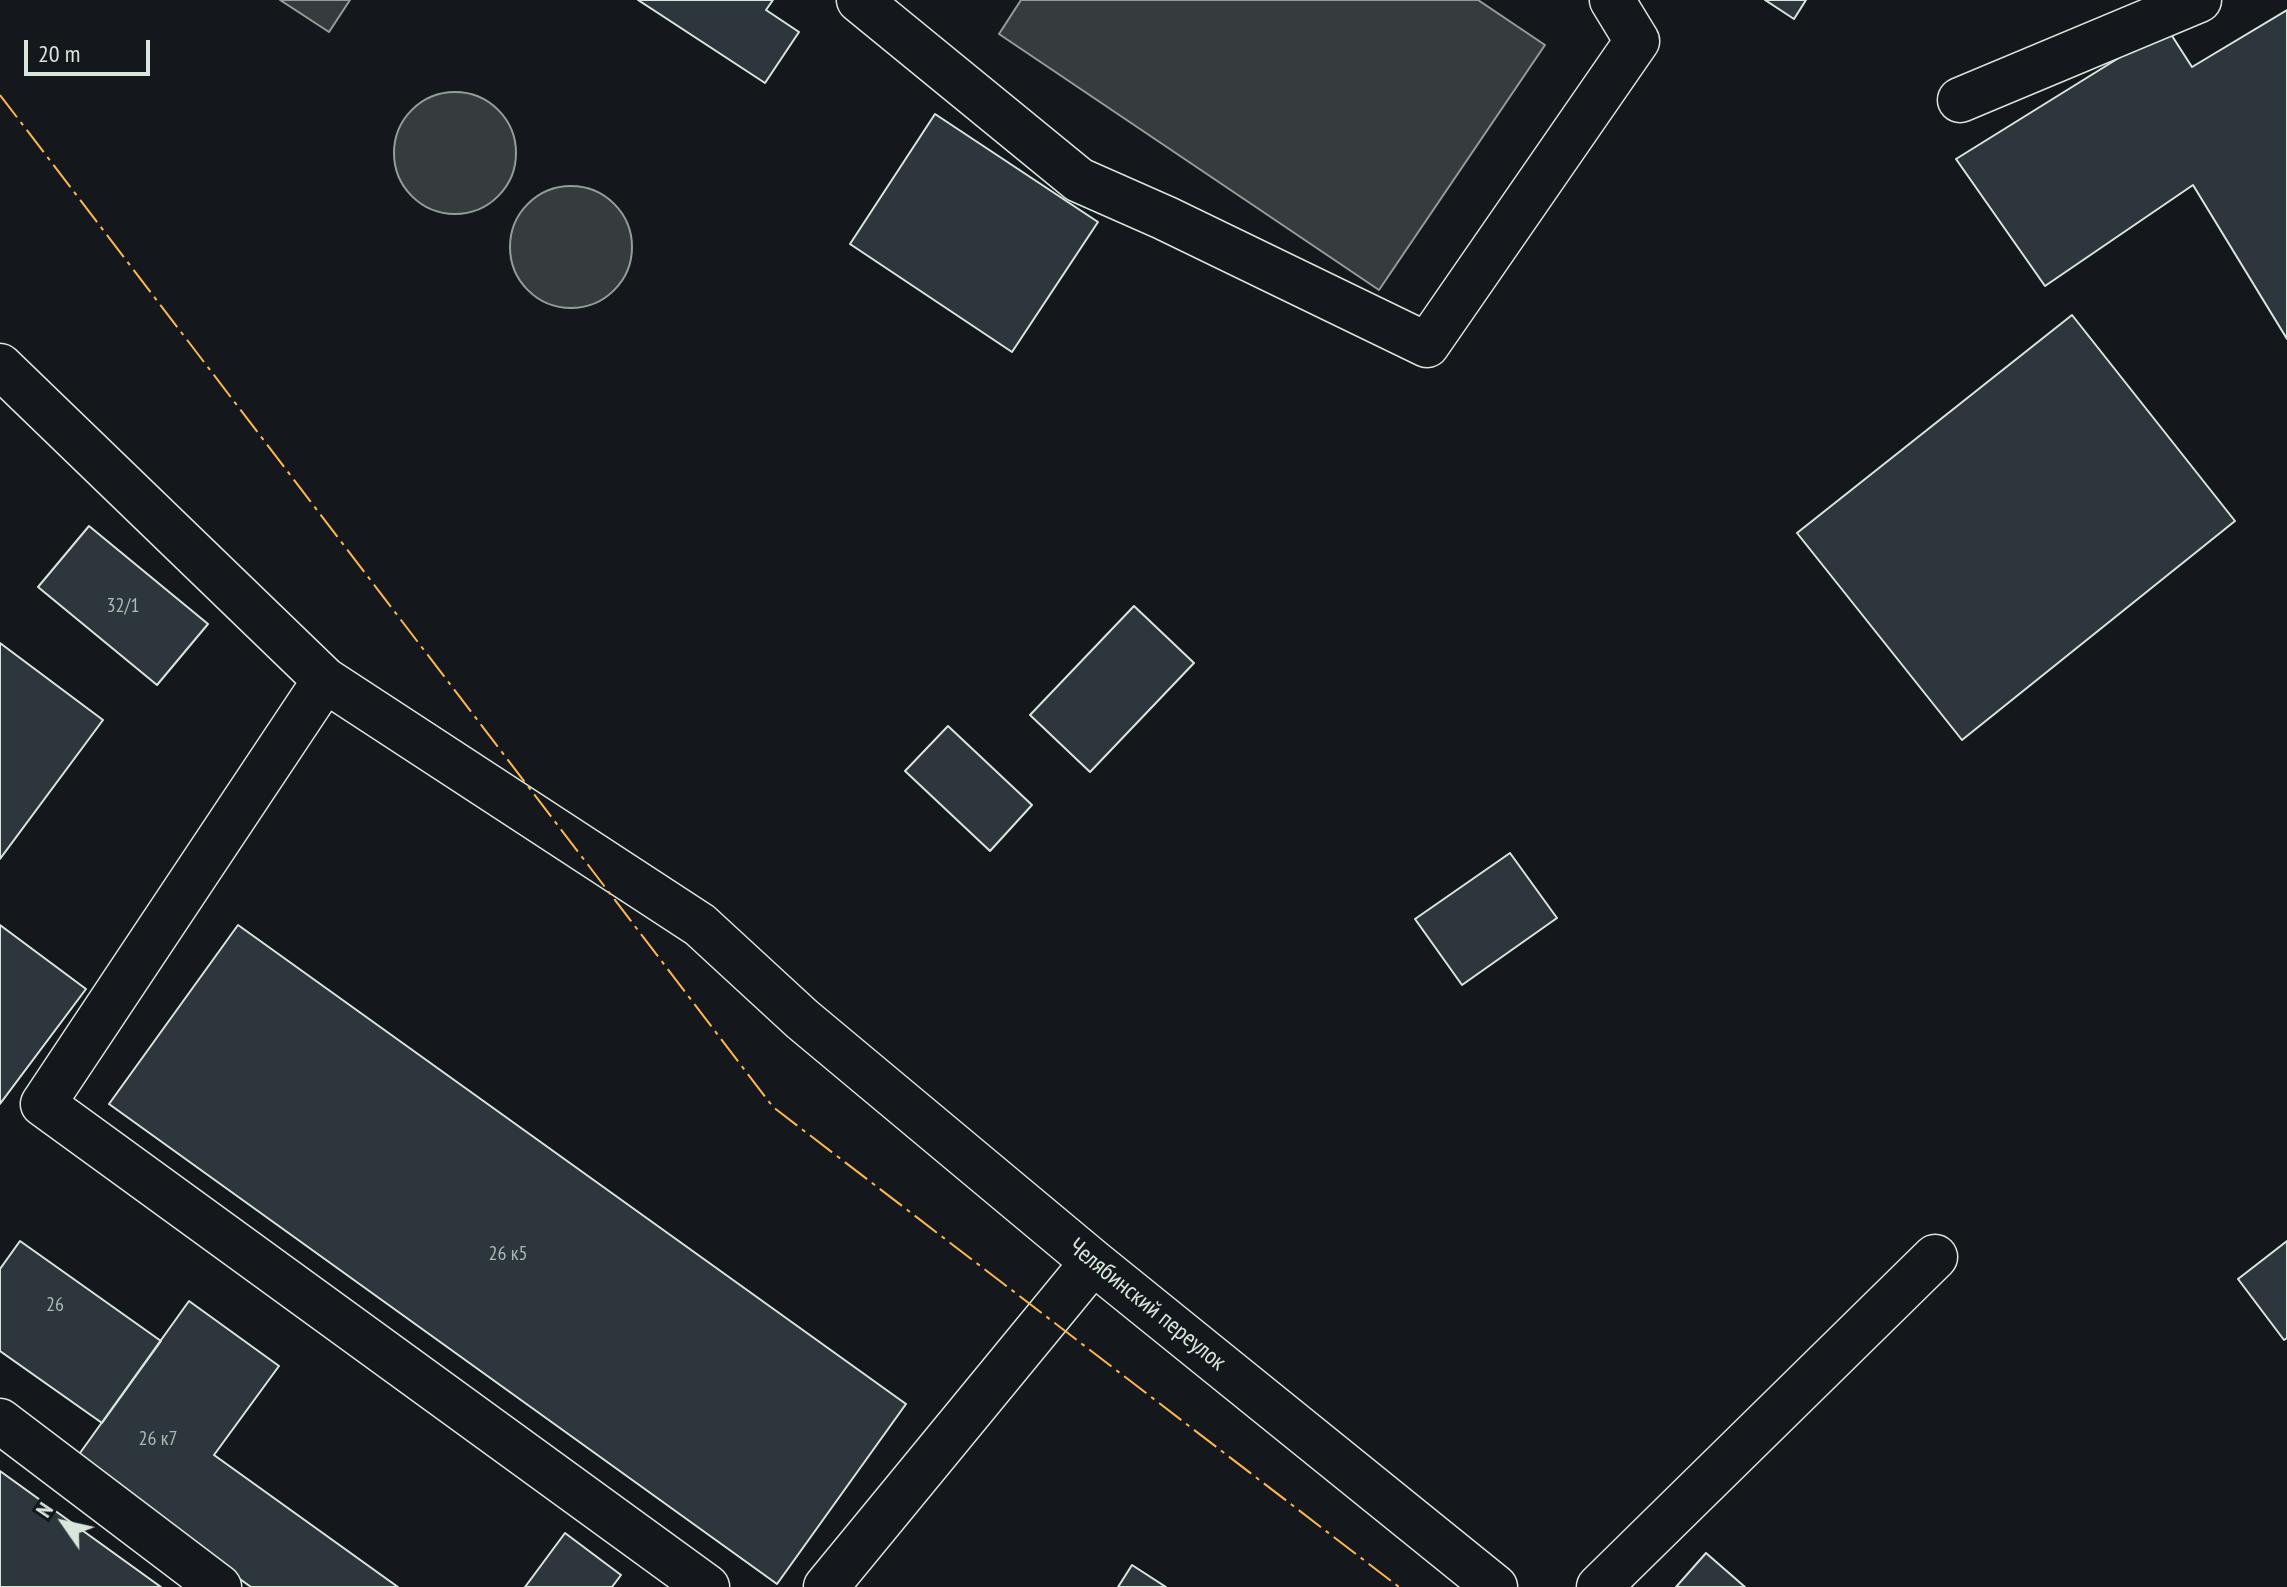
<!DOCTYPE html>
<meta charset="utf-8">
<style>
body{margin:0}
#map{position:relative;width:2287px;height:1587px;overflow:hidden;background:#14181c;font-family:"PT Sans Narrow",sans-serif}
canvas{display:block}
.north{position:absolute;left:24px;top:1483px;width:80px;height:80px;-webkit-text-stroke:6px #14181c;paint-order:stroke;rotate:304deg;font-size:22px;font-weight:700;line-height:32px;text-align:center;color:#d8e6dc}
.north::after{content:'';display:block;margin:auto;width:28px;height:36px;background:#d8e6dc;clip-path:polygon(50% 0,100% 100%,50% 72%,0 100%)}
.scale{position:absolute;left:24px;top:40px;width:126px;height:36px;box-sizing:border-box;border:4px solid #d8e6dc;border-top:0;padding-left:10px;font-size:24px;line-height:28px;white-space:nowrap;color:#d8e6dc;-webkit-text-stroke:6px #14181c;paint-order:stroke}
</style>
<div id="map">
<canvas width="2287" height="1587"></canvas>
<div class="north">N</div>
<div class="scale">20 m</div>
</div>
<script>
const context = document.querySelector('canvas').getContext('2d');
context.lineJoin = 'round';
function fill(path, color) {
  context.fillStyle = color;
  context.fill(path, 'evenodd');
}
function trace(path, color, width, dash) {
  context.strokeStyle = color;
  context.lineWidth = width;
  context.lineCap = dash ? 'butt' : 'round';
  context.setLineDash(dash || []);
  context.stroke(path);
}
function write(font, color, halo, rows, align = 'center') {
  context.font = font + ' "PT Sans Narrow",sans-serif';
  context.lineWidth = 6;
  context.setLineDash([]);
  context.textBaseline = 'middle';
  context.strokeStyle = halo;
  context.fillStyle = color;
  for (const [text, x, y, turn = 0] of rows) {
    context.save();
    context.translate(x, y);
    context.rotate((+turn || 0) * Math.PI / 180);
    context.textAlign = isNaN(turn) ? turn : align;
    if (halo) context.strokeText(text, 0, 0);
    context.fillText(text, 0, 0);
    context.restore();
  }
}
const water = new Path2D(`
 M280,0H350L329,32Z
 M1021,0H1478L1545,45L1379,290L999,34Z
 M394 153a61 61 0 1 1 122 0a61 61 0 1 1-122 0Z
 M510 247a61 61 0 1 1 122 0a61 61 0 1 1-122 0Z`);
const building = new Path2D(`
 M638,0H773L766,10L799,32L765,83Z
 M1765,0H1806L1794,19Z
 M2287,10V339L2193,185L2045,286L1956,159L2167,28L2192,67Z
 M935,114L1098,222L1012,352L850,244Z
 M2072,315L2235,521L1962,740L1797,533Z
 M89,526L208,624L157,685L38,587Z
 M1134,606L1194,663L1090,772L1030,715Z
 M0,643L103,720L0,859Z
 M948,726L1032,805L990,851L905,771Z
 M1510,853L1557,918L1462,985L1415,919Z
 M0,925L86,989L0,1104Z
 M238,925L906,1404L777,1584L109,1104Z
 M20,1241L161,1341L102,1423L0,1351V1269Z
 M2287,1241V1338L2284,1340L2238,1279Z
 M189,1301L279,1366L214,1455L398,1587H251L75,1460Z
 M0,1471L161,1587H0Z
 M565,1533L621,1575L612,1587H525Z
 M1706,1553L1745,1587H1676Z
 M1132,1565L1166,1587H1118Z`);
const minor = new Path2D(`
 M859,0L1079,180L1165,218L1427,345L1637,41L1612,0
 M1960,100L2199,0
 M0,366L325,680L700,925L802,1019L1093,1262L1495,1587
 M325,680L43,1104L707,1587
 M0,1421L219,1587
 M826,1587L1093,1262
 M1599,1587L1935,1257`);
const power = new Path2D(`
 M0,95L773,1107L1399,1587`);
const numberNames = [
 ["32/1",123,606],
 ["26 к5",508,1254],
 ["26",55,1305],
 ["26 к7",158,1439]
];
const streetNames = [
 ["Челябинский переулок",1147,1305,39]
];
fill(water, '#363b3e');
trace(water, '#939e99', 2);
fill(building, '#2c363c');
trace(building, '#d8e6dc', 2);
trace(minor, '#d8e6dc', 47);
trace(minor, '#14181c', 44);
trace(power, '#ffb74d', 2, [28, 6, 4, 6]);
write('20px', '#adbab4', null, numberNames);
write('24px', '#d8e6dc', '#14181c', streetNames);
</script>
